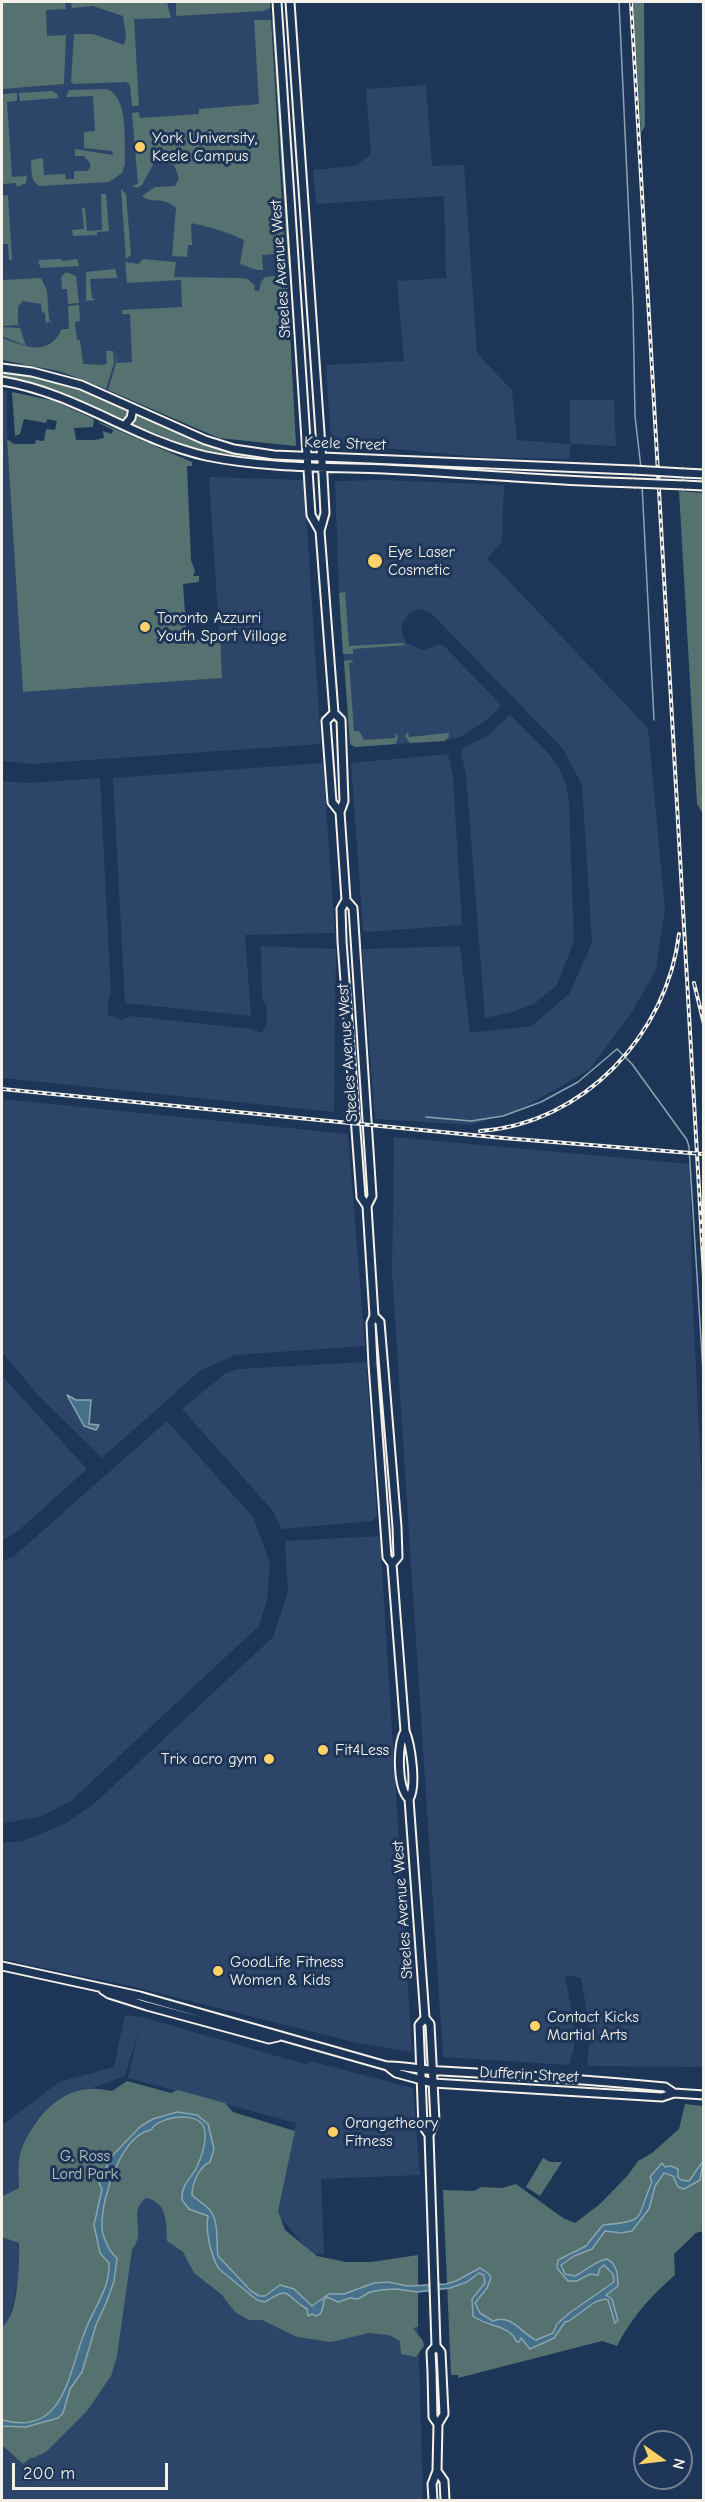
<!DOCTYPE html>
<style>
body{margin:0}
#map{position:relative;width:705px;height:2502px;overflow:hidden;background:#1d3557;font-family:"Comic Neue",sans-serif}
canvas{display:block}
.frame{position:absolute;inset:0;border:3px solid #f4f1e8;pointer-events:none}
.north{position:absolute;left:633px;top:2430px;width:60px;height:60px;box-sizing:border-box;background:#1d3557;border:2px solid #738091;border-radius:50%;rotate:104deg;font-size:16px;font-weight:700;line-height:24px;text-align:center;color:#f4f1e8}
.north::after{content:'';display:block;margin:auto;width:21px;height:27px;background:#ffd166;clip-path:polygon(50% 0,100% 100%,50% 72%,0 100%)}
.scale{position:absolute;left:12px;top:2463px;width:156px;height:27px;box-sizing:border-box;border:3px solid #f4f1e8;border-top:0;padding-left:8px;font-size:18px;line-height:21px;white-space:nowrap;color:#f4f1e8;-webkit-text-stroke:4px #1d3557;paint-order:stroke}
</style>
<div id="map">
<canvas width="705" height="2502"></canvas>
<div class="frame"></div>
<div class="north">N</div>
<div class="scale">200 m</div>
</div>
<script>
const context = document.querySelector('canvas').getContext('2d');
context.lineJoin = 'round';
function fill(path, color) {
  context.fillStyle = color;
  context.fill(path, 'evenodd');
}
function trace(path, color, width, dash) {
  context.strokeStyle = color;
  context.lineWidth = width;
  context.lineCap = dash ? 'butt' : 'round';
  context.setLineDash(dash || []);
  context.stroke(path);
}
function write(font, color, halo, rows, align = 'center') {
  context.font = font + ' "Comic Neue",sans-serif';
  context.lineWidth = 6;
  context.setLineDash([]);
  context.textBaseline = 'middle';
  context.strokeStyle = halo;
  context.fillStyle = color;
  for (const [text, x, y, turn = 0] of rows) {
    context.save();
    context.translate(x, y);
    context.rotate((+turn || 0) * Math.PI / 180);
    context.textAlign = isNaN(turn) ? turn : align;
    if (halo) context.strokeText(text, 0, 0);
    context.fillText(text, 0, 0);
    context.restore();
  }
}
const built = new Path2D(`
 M2,2H270L296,446L219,438L74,376L2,360Z
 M426,85L432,166L464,165L477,353L512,390L517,440L570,444V400H614L616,446L571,444L569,459L480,457L331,443L326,365L404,361L397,281L446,278L444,196L316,204L313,170L355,166L371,154L366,89Z
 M2,391H7V439L23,692L222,678L209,477L304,480L321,744L32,764L2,761Z
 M383,480L504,485L502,542L487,558L648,728L665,909L656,970L632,1012L589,1070L521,1109L471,1125L375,1119L362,949L460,946L470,1033L532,1026L570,993L592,942L582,785L563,749L432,614L420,609L409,614L402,624V635L407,643L423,650L438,645H443L500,704L499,708L484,722L462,736L445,741L355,747L350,744L339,593L335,481Z
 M510,715L548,753L557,764L566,784L569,803L574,941L557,985L534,1004L509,1013L485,1018L466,775L461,752L462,749L488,735Z
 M448,754L453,777L462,925L366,932L363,930L351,763Z
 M323,763L335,933L245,935L251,1016L125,1003L113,778Z
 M100,778L111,994L108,1001V1015L122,1020L131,1016L251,1029L261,1033L267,1024V1008L262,998L261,946L336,949L334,1112L2,1078V781L29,783Z
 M2,1099L348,1134L365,1346L235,1355L201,1370L102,1458L36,1393L2,1352Z
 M394,1137L690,1164L692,1286L704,1531L703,2067L589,2066L587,2062L591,2034L581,1978L565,1975L574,2025V2048L569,2065L443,2057L392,1272Z
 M366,1362L377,1516L372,1521L282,1529L272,1510L182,1409L226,1373L239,1369Z
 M2,1376L87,1469L19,1530L2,1541Z
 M167,1421L253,1517L270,1563L267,1600L259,1626L71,1801L42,1816L2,1824V1562L14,1556Z
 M380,1536L412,2052L361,2044L135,1987L2,1959V1843L23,1841L66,1823L95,1803L273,1637L288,1591L285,1541Z
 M125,2015L142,2017L308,2065L310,2061L413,2088L420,2175L321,2179L324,2254H312L276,2213L296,2123L128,2078L138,2032L125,2076L59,2100L35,2122L20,2153L18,2282L8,2324L2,2329V2125L59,2082L114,2067Z
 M153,2195L165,2202L167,2241L183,2252L196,2270L221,2294L235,2312L266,2320L284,2327L297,2337L319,2340L418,2327L423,2500H2V2445L23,2464L132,2209L140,2199Z`);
const green = new Path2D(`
 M2,2H65L66,9L46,10L47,36L66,35L64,84L2,89Z
 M71,2H167L171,18L134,19L139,106H132L130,85L126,82L74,84L71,82L74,34H93L124,45L126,35L123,16L93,6L72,8Z
 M176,2H270V8L263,11L176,16Z
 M633,2H644L645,126L641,133Z
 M254,20H271L285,253L262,255L263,270H257L240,264L244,240C227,232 210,227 191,223L192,245H188L187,257L172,256L176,208C161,195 153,205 142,196L155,187L175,186L179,178L174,165L156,159L142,185L137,188L132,186L138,184L132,113L139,112L140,118L199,114V109L259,104Z
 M272,20L275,23L291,263L288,267Z
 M107,89C129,97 124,143 125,164L122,173L109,182L40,186C30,182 32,171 31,161L35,159L43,158L44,175L65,174L66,179H74V171H87L90,168V163L84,156H75V149L113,155L112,151L84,148V132L95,131L93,96L66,97L69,90Z
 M52,91L57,94L58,98L20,101L19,93Z
 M17,93V101L7,102L12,177L27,176L26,183L17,187L16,183L2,184V94Z
 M121,189L126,194L131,255L126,259Z
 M101,194H106L109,231L97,232V235L73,236L72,230L84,229L82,208H85L87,231L102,230Z
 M8,195L12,260H9L8,244H2V196Z
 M60,259L63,261L77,259L79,266L41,268L38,262L40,260Z
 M143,259L176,262L174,277L240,278L248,279L255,286L254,290L259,291L261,282L265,277L287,275L296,446L219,438L108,390L116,363L115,351L117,363L132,362L130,314H122V310L182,307L181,280L127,283L125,262L138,264Z
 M115,269L118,278L90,279L92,298L96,300L86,301V272Z
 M66,272L76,276L79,303L68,304L67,289H62L61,277Z
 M41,278L47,291L49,319L52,323L48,321L46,324L45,313L42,312L41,304L23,301L18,306V325L2,326V280Z
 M79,305L80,321L75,322L77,340H80L83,364L104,365L107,363L106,351H113L114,363L106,389L59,371L2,360V338C24,346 48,358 62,329H69L68,306Z
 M2,327L20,328L26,346L2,336Z
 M2,371C45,377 83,389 123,407L128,411V416L122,419L56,391L2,378Z
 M12,392L54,401L94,419L93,427L74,428L76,440H95L104,438L103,431L112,434L113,430L99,423V422L192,462V466H187L191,560L195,571L193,576H199V582L183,584L187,641L207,639L213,635L220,634L222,678L23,692L7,439L14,444H35L36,440L44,441L46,429L55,430L57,421L47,419L46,423L24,419L20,434L15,436Z
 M136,413L205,444L264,459L224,456L203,452L132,424Z
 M679,491L703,493V814L697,804Z
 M345,592L349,646L402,643L406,645L353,649V654H343L339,593Z
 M351,660L354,662L349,663L354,731H359L364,740L395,738L396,733L398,736L396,744L355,747L350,744L344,661Z
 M448,729L449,737L445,741L410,743L405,736L408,732L409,737L448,733Z
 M127,2081L171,2093L178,2090L225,2103L233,2112L295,2131L278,2211L285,2230L317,2256L346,2262H371L418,2255V2327L413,2328L423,2341L424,2346L416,2357L401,2354L400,2341L389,2335L369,2333L331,2342L297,2337L262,2320H249L235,2312L221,2294L194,2273L183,2252L167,2241C166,2223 168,2202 146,2198C131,2210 140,2221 138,2236C138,2241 134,2246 132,2250L117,2356L111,2376L87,2411L46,2452L33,2458H30L23,2464L2,2445V2328C19,2313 19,2266 19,2243L2,2237L3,2196L19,2188C19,2177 17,2162 21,2151C31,2123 56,2091 89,2089C96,2088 105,2090 112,2091Z
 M685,2104L703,2106V2231L696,2233L674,2254L675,2275C649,2298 633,2316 617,2346L602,2341L458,2378V2375H451L443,2190L474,2191L481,2187L502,2188L516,2184L563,2218L575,2223L600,2204L628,2175L638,2161L652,2153L679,2129Z
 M543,2158L550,2162H562L540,2196L526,2187Z`);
const water = new Path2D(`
 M67,1395L76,1400H91L89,1424L99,1425L96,1430L84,1426Z
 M177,2112L197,2115L208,2124L214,2149L210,2162C199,2167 192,2183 192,2195C198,2201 207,2205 211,2212C219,2223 216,2243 218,2256L251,2291L259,2296H265L280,2285L294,2289L312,2306L329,2294H344L374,2283L388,2282L408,2286L446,2284L456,2281L480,2268L489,2274L491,2278L487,2288L475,2303L480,2313L493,2321C511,2313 522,2334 536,2340L553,2333L557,2324L568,2314L614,2282L613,2274L604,2265L600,2268L598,2275L590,2274L577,2281H568L557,2268L558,2260L586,2246L603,2225C648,2221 635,2220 652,2182L650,2177L662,2163L665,2167L671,2166L678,2169V2177L681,2180L689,2181L703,2161L700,2180L684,2189L678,2187L673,2176L664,2173L655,2186L649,2209L632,2231L621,2233L605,2231L592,2249L574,2256L561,2265L565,2274L575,2276C586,2271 595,2261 607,2259C617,2264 618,2275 618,2286L606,2295L612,2299L618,2321L615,2323L608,2300L605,2299L595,2302L569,2321L565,2322L554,2338L530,2349L521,2338L519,2342L516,2341C510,2325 487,2327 473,2316L472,2299L485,2283L484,2275L479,2273L467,2282L450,2288L418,2292L396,2289L381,2290L370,2292L358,2299L350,2298L338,2302L327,2297L323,2301L324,2303L321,2313L316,2316L312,2314L308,2316L307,2309C283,2295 292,2285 265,2302L257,2300L219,2269C211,2256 205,2231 208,2216L189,2209L182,2200C181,2184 191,2179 197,2167C200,2160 204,2149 205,2140C205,2135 206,2127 201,2123C191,2112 158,2117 151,2130C121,2135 102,2197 102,2224C101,2234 109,2252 117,2258L114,2281L107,2301L96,2325L82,2372L70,2389L63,2413L58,2418L26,2427L2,2426V2420C68,2438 68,2367 88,2324C97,2303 110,2287 109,2263L100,2253L94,2225L102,2189L99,2183L101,2172L105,2171L109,2159L141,2126L153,2119Z`);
const stream = new Path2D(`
 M619,2L633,306L635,416L641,468
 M642,485L654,720
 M426,1117L471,1121L503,1116L541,1102L578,1082L617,1049L632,1064L687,1140L689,1147L704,1388`);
const secondary = new Path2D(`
 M277,2L311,515L320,531
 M290,2L323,476L325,513L320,531L334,713L341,720L344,801L340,812L346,900L341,909L342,941L361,1197L367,1206L374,1316L371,1323L373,1364L387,1557L392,1564L405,1731C411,1745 417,1787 409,1799L425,2018L430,2024L435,2121L429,2135L436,2346L431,2352L432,2372L433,2417L438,2424
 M2,368L32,372L81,385L205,440L234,449L274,455L633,470
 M2,381C76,393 135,440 206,456C264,468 325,467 384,469C467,473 550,481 634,483
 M125,425L131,418L133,408
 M684,473L704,474
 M684,485L704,486
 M334,713L326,721L332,802L340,812
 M346,900L353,908L372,1196L367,1206
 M374,1316L380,1322L397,1527L398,1557L392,1564
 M405,1731C397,1745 397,1788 409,1799
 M2,1966L140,1996L387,2066C405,2065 424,2071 442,2071C517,2075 591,2080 665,2087L674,2093
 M103,1990L109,1994L147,2006L269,2039L278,2037
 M425,2018L419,2025L423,2126L429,2135
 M387,2066L396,2073L433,2083L662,2097L674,2093L704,2095
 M437,2471L444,2481L445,2500
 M433,2500L432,2484L437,2471L438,2424L444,2414L441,2352L436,2346`);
const rail = new Path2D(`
 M631,2L704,1276
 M694,983L704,1024
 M2,1089L503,1138L703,1154
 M480,1131C583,1124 667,1035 679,934`);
const secondaryBridge = new Path2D(`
 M633,470L684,473
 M634,483L684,485`);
const markers = [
 [140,147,6,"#ffd166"],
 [375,561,8,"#ffd166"],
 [145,627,6,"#ffd166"],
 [323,1750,6,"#ffd166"],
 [269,1759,6,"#ffd166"],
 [218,1971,6,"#ffd166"],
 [535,2026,6,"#ffd166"],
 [333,2132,6,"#ffd166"]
];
const poiNames = [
 ["York University,",152,138],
 ["Keele Campus",152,156],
 ["Eye Laser",388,552],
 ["Cosmetic",388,570],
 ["Toronto Azzurri",157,618],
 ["Youth Sport Village",157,636],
 ["Fit4Less",335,1750],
 ["Trix acro gym",257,1759,"right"],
 ["GoodLife Fitness",230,1962],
 ["Women & Kids",230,1980],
 ["Contact Kicks",547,2017],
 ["Martial Arts",547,2035],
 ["Orangetheory",345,2123],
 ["Fitness",345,2141]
];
const streetNames = [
 ["Steeles Avenue West",281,269,-94],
 ["Keele Street",345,444,2],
 ["Steeles Avenue West",348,1053,-94],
 ["Steeles Avenue West",403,1910,-94],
 ["Dufferin Street",529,2075,3]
];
const parkNames = [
 ["G. Ross",85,2156],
 ["Lord Park",85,2174]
];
fill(built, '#2d4568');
fill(green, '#557270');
fill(water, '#45718a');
trace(water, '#8ba4b0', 1.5);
trace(stream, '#8ba4b0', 1.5);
trace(secondary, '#f4f1e8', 11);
trace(secondary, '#1d3557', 7);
trace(rail, '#f4f1e8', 4);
trace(rail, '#1d3557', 1.5, [4.5]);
trace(secondaryBridge, '#f4f1e8', 11, []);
trace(secondaryBridge, '#1d3557', 7);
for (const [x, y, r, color] of markers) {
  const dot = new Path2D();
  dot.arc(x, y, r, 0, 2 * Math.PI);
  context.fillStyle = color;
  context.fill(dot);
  trace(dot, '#1d3557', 2);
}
write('16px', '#f4f1e8', '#1d3557', poiNames, 'left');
write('16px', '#f4f1e8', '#1d3557', streetNames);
write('16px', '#bcc5be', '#1d3557', parkNames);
</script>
